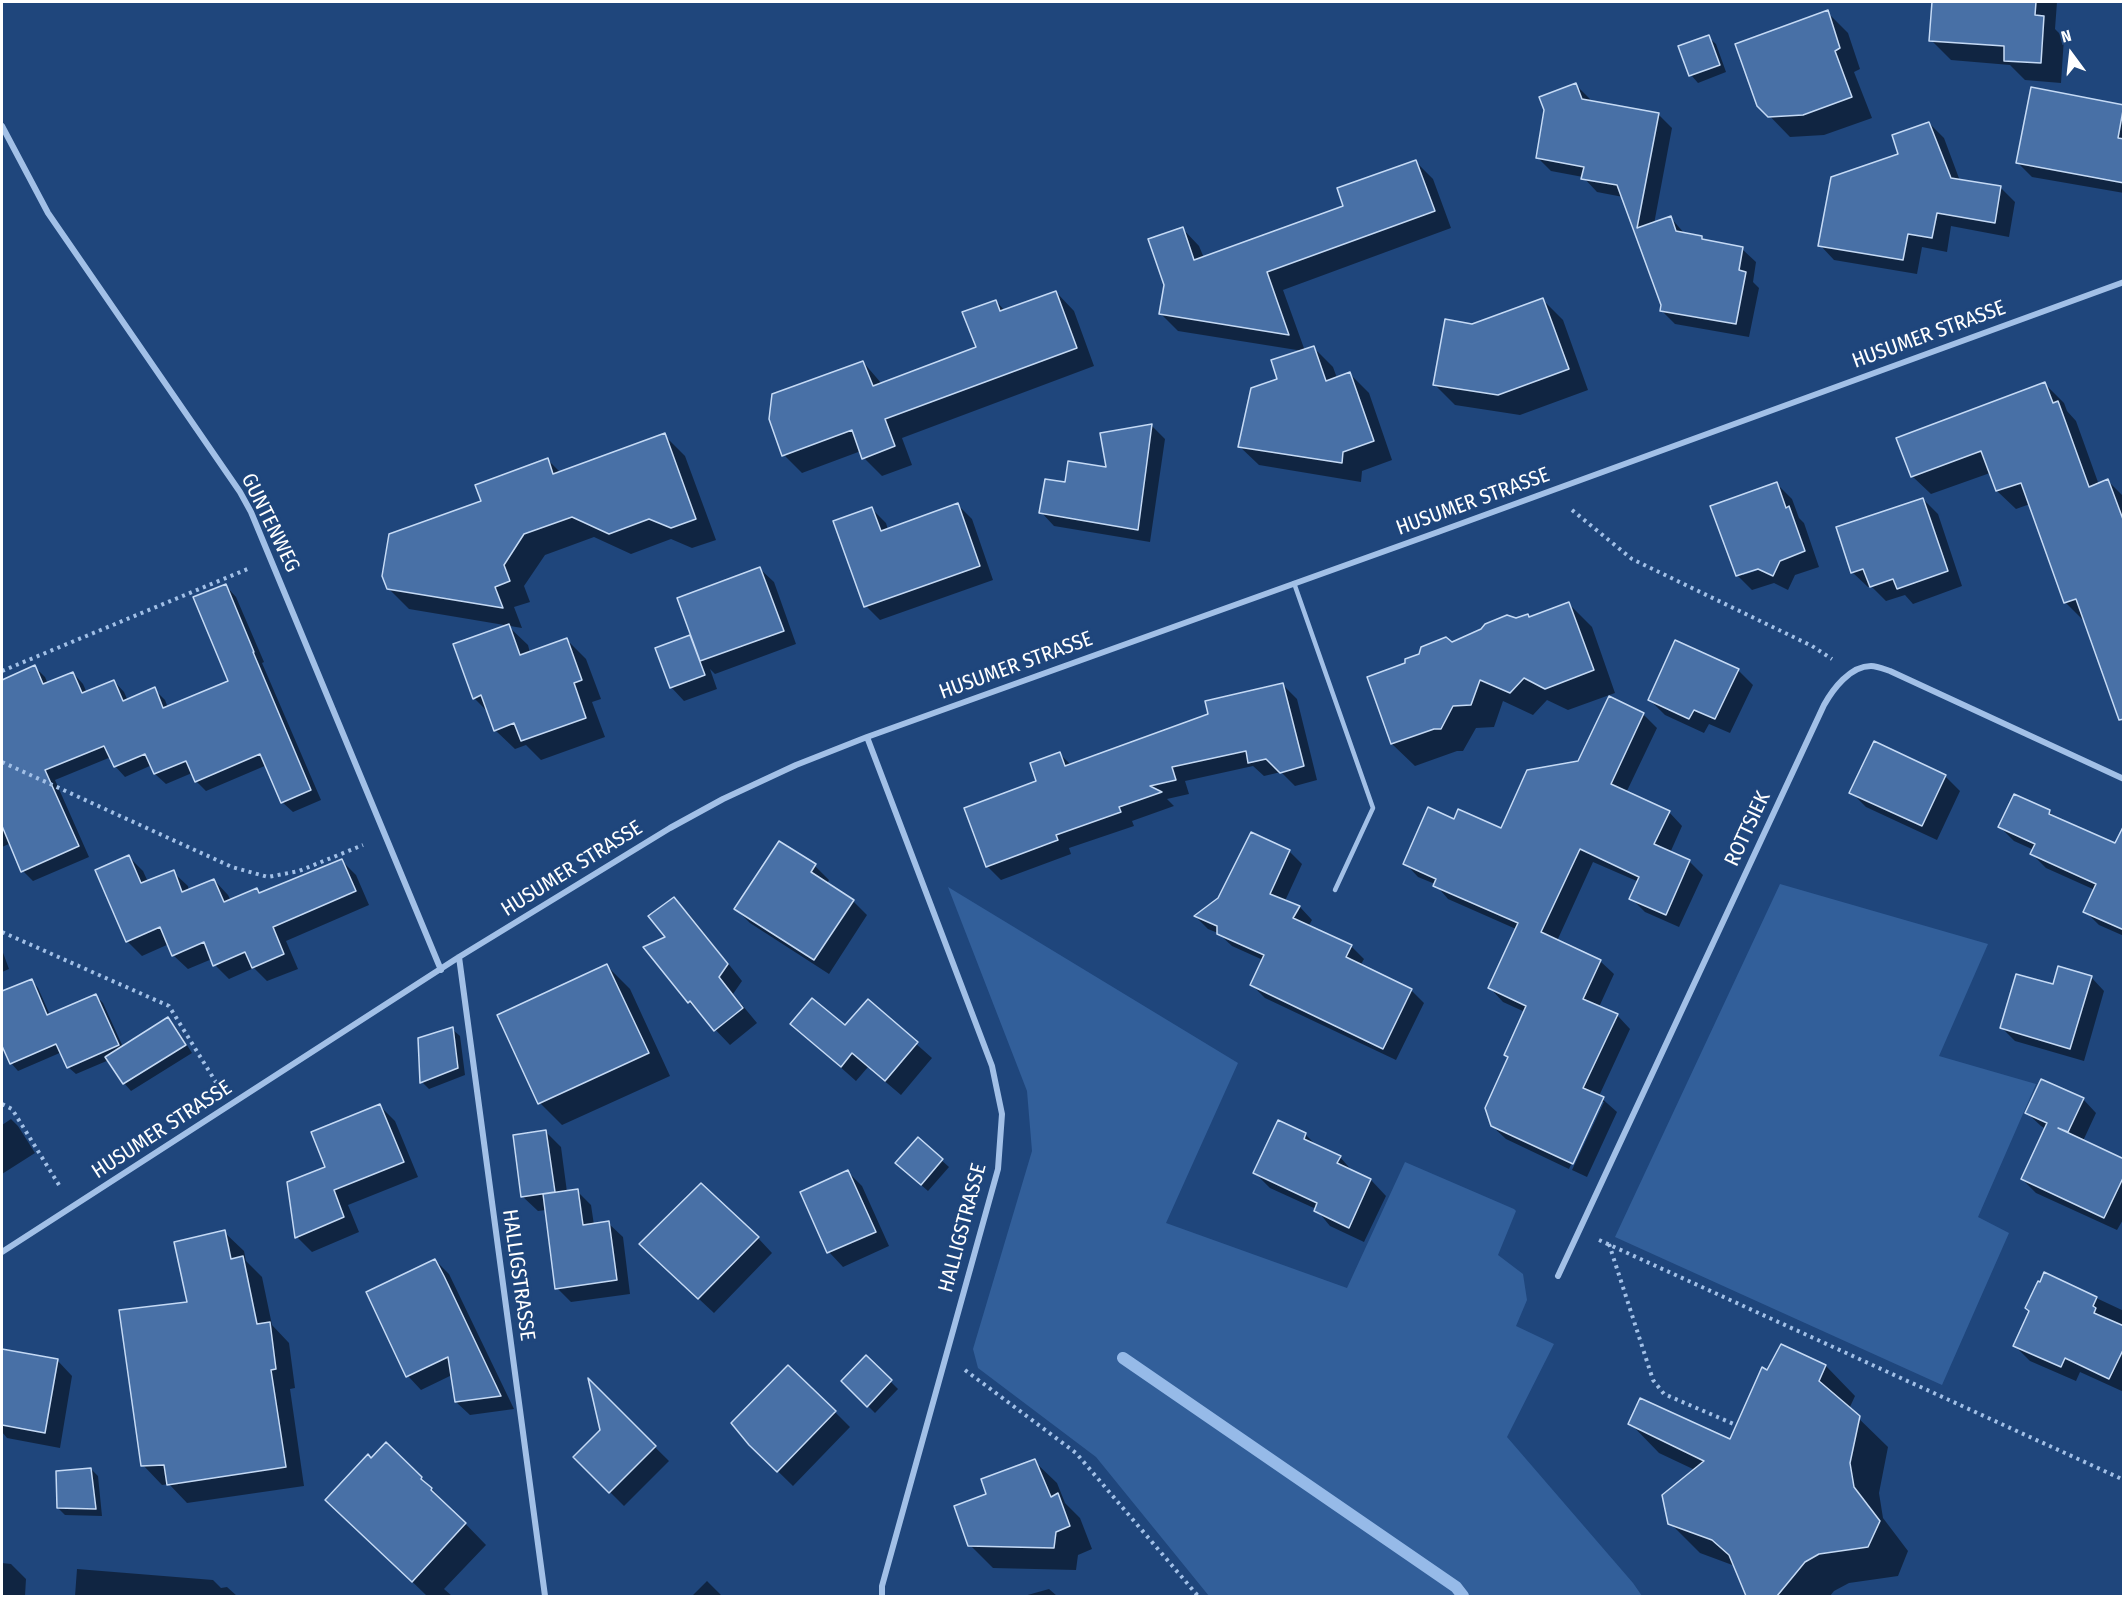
<!DOCTYPE html>
<style>
body{margin:0}
#map{position:relative;width:2125px;height:1598px;overflow:hidden;background:#1f467c;font-family:"Fira Sans Condensed",sans-serif}
canvas{display:block}
.frame{position:absolute;inset:0;border:3px solid #fff;pointer-events:none}
.north{position:absolute;left:2041px;top:24px;width:60px;height:60px;-webkit-text-stroke:4px #1f467c;paint-order:stroke;rotate:345deg;font-size:16px;font-weight:700;line-height:24px;text-align:center;color:#fff}
.north::after{content:'';display:block;margin:auto;width:21px;height:27px;background:#fff;clip-path:polygon(50% 0,100% 100%,50% 72%,0 100%)}
</style>
<div id="map">
<canvas width="2125" height="1598"></canvas>
<div class="frame"></div>
<div class="north">N</div>
</div>
<script>
const context = document.querySelector('canvas').getContext('2d');
context.lineJoin = 'round';
function fill(path, color) {
  context.fillStyle = color;
  context.fill(path, 'evenodd');
}
function trace(path, color, width, dash) {
  context.strokeStyle = color;
  context.lineWidth = width;
  context.lineCap = dash ? 'butt' : 'round';
  context.setLineDash(dash || []);
  context.stroke(path);
}
function write(font, color, halo, rows, align = 'center') {
  context.font = font + ' "Fira Sans Condensed",sans-serif';
  context.lineWidth = 6;
  context.setLineDash([]);
  context.textBaseline = 'middle';
  context.strokeStyle = halo;
  context.fillStyle = color;
  for (const [text, x, y, turn = 0] of rows) {
    context.save();
    context.translate(x, y);
    context.rotate((+turn || 0) * Math.PI / 180);
    context.textAlign = isNaN(turn) ? turn : align;
    if (halo) context.strokeText(text, 0, 0);
    context.fillText(text, 0, 0);
    context.restore();
  }
}
const green = new Path2D(`
 M1780,884L1988,944L1939,1056L2036,1084L1978,1217L2009,1233L1942,1385L1615,1237Z
 M948,887L1238,1063L1166,1223L1347,1288L1405,1162L1514,1209L1516,1211L1498,1255L1523,1274L1527,1300L1516,1326L1554,1344L1507,1437L1633,1583L1642,1596H1209L1096,1457L978,1368L973,1349L1032,1151L1027,1091Z`);
const shadow = new Path2D(`
 M1934,2H2057L2055,29L2064,38L2061,83L2025,80L2010,65L1951,60L1931,40Z
 M1827,12L1848,33L1860,69L1854,72L1872,118L1824,135L1790,137L1759,105Z
 M1708,37L1716,44L1726,72L1698,83L1691,75Z
 M1576,85L1590,99L1591,103L1658,114L1672,128L1654,224L1670,217L1685,234L1702,237L1706,242L1742,249L1756,262L1753,282L1759,288L1749,337L1675,324L1661,310L1662,305L1623,197L1597,192L1583,177L1551,171L1537,157Z
 M2124,107V193L2032,177L2018,163Z
 M1929,123L1944,138L1960,181L2000,187L2015,202L2009,237L1951,226L1947,252L1922,247L1917,274L1834,260L1820,245Z
 M1416,162L1433,179L1451,228L1283,290L1305,351L1314,348L1333,367L1337,378L1350,374L1369,393L1392,460L1362,471L1361,482L1259,465L1239,446L1279,380L1303,351L1178,331L1161,314L1182,228L1199,246L1204,258L1345,207Z
 M1056,292L1074,311L1094,366L902,438L912,465L882,476L864,458L861,451L802,473L784,455L863,362L882,384L977,348L996,301L1005,311Z
 M1543,300L1563,320L1588,390L1520,415L1455,405L1435,385L1472,326Z
 M2045,384L2064,403L2067,411L2076,421L2099,485L2108,481L2124,497V719L2084,621L2065,602L2030,504L2016,509L1997,491L1990,473L1931,494L1912,476Z
 M1152,426L1165,439L1150,542L1054,526L1041,512L1066,484L1108,469L1101,434Z
 M664,435L685,456L716,540L692,548L671,539L631,554L594,537L545,555L524,586L530,602L514,607L522,628L409,609L388,588L483,502L547,459L561,473Z
 M1777,484L1792,499L1799,518L1804,523L1819,567L1795,575L1788,590L1774,583L1752,590L1737,575ZM1765,568L1743,575V572Z
 M1923,499L1938,514L1962,586L1913,604L1905,595L1886,601L1871,586L1868,587L1852,572Z
 M958,505L972,519L993,580L880,620L866,606L872,509L886,523L888,530Z
 M760,569L774,582L796,644L715,674L710,669L717,689L684,701L671,687L690,637L695,641Z
 M226,586L236,597L264,662L262,663L321,800L293,812L282,802L267,765L206,791L196,781L192,773L166,784L155,774L152,765L125,777L115,766L111,757L55,780L89,857L33,881L23,871L11,843L2,847V764L28,752L2,688V681L35,667L45,677L48,684L73,673L83,684L87,693L114,681L124,692L128,701L154,689L165,700L168,708L230,682Z
 M1569,604L1592,627L1615,693L1568,710L1547,700L1533,715L1503,701L1494,727L1476,728L1463,751H1457L1415,766L1392,744L1368,678L1516,620L1528,616L1530,618Z
 M508,626L528,645L530,653L567,640L586,659L601,699L592,702L605,737L541,760L526,745L515,749L495,730L489,713L474,698Z
 M1738,670L1753,685L1730,733L1709,724L1704,733L1665,715L1650,700Z
 M1283,685L1297,699L1317,780L1295,786L1281,772L1264,776L1253,766L1185,781L1189,794L1167,799L1174,806L1132,821L1134,826L1069,848L1071,854L1001,880L987,866L1038,782L1060,754L1071,765L1210,715Z
 M1610,698L1643,714L1657,728L1626,793L1669,812L1682,826L1670,853L1689,861L1703,875L1679,927L1645,912L1631,898L1639,882L1593,862L1557,941L1600,961L1614,974L1599,1007L1617,1015L1630,1029L1599,1096L1617,1112L1587,1177L1572,1170L1604,1102H1600L1569,1169L1506,1139L1492,1126L1510,1058L1525,1012L1503,1002L1490,988L1516,929L1448,899L1435,884L1418,877L1405,863L1455,821L1502,830L1580,762Z
 M1945,776L1960,791L1937,840L1866,807L1851,792Z
 M2049,811L2056,819L2124,848V936L2099,925L2085,911L2095,890L2046,868L2032,854L2034,850L2014,841L2000,827Z
 M1289,851L1302,864L1285,901L1300,907L1312,920L1308,927L1351,946L1364,959L1360,966L1411,990L1424,1003L1396,1060L1265,998L1252,985L1263,960L1232,946L1218,933L1208,929L1196,917Z
 M129,857L143,871L148,882L173,872L188,886L189,891L214,880L228,895L231,901L257,890L260,894L342,861L356,875L369,905L286,941L298,969L267,981L254,968L229,979L215,965L212,959L188,969L173,955L169,944L142,956L127,941Z
 M815,866L829,880L827,884L853,901L867,915L829,974L750,923L736,909Z
 M674,899L689,914L742,981L733,994L757,1023L730,1045L689,1002L668,938Z
 M2,950L9,969L2,972Z
 M607,966L630,989L670,1076L562,1125L540,1103Z
 M2091,977L2104,991L2084,1061L2015,1041L2002,1028L2054,986Z
 M31,980L38,988L50,1015L96,996L103,1003L123,1047L168,1019L175,1026L192,1053L131,1091L124,1083L109,1060L76,1074L68,1067L62,1052L18,1071L11,1063L2,1042V987L4,992Z
 M868,1001L932,1058L901,1095L868,1067L856,1081L792,1024L845,1027Z
 M452,1029L460,1036L465,1075L429,1089L422,1082Z
 M2083,1099L2096,1113L2083,1141L2124,1161V1218L2117,1230L2036,1193L2022,1179L2046,1129L2041,1126L2027,1113Z
 M380,1106L395,1121L418,1177L348,1205L359,1232L312,1252L297,1237L288,1183L327,1168Z
 M11,1119L18,1126L35,1153L2,1174V1125Z
 M546,1132L561,1147L567,1192L577,1191L591,1205L594,1225L608,1223L623,1237L630,1294L571,1302L557,1288L546,1210L538,1211L522,1196Z
 M1305,1134L1318,1147L1340,1157L1354,1173L1371,1180L1386,1196L1364,1242L1330,1226L1316,1209L1270,1188L1255,1173Z
 M918,1139L949,1167L928,1191L904,1170Z
 M848,1172L862,1186L889,1246L843,1267L829,1252Z
 M224,1232L244,1251L246,1261L262,1277L272,1325L289,1343L295,1388L290,1389L304,1486L187,1503L169,1484L162,1485L143,1465L189,1303Z
 M758,1238L772,1253L714,1313L656,1259Z
 M435,1260L449,1274L514,1409L470,1415L456,1402L452,1375L421,1390L408,1376Z
 M2045,1274L2124,1311V1392L2080,1372L2076,1381L2030,1361L2015,1346Z
 M1781,1346L1826,1366L1855,1396L1849,1409L1888,1447L1879,1493L1883,1518L1908,1551L1898,1576L1849,1583L1834,1591L1830,1596H1748L1735,1566L1700,1553L1670,1523L1695,1470L1659,1453L1630,1423L1730,1441Z
 M5,1351L57,1360L72,1376L60,1448L7,1438L2,1432V1372Z
 M866,1357L898,1389L875,1413L843,1381Z
 M590,1383L669,1461L624,1506L575,1457L602,1430Z
 M835,1412L850,1427L793,1486L750,1444Z
 M371,1460L421,1478L486,1545L444,1589L452,1596H425L426,1595L348,1520Z
 M1034,1461L1057,1483L1065,1503L1080,1518L1092,1549L1078,1555L1076,1570L993,1568L970,1545L988,1495Z
 M91,1469L98,1476L102,1516L65,1515L58,1508Z
 M2,1563L11,1564L26,1579L25,1596H2Z
 M77,1569L213,1580L221,1588L227,1587L237,1596H75Z
 M707,1581L722,1596H692Z
 M1049,1589L1057,1596H1024Z`);
const stream = new Path2D(`
 M1123,1358L1456,1587L1463,1596`);
const building = new Path2D(`
 M1932,2H2036L2035,15L2044,16L2041,63L2004,61V46L1929,41Z
 M1828,10L1840,48L1835,51L1852,97L1803,115L1768,117L1757,106L1735,44Z
 M1709,35L1720,65L1689,76L1678,46Z
 M1576,83L1582,99L1659,113L1637,228L1671,216L1676,231L1702,236V239L1743,247L1739,270L1746,272L1736,324L1660,311L1661,305L1617,185L1581,179L1584,167L1536,158L1544,110L1539,97Z
 M2031,87L2124,105L2118,138L2124,139V183L2016,163Z
 M1929,122L1951,178L2001,186L1995,223L1937,213L1932,238L1908,234L1903,260L1818,246L1831,177L1898,154L1892,135Z
 M1416,160L1435,211L1267,272L1289,335L1159,314L1164,285L1148,239L1183,227L1194,260L1343,206L1337,188Z
 M1056,291L1077,348L885,419L895,446L862,459L852,430L782,456L769,419L772,394L863,361L873,386L976,347L962,312L996,300L1000,311Z
 M1543,298L1569,369L1498,395L1433,385L1445,319L1472,324Z
 M1314,346L1326,381L1350,372L1374,441L1343,452L1342,463L1238,447L1251,388L1277,379L1271,360Z
 M2045,382L2053,403L2058,401L2089,487L2108,479L2124,522V719L2119,720L2076,599L2064,603L2021,483L1996,491L1981,451L1911,477L1896,438Z
 M1152,424L1138,530L1039,513L1045,479L1065,482L1068,461L1106,467L1100,433Z
 M665,433L696,519L671,528L649,519L609,534L572,517L524,534L504,565L510,581L495,587L503,608L387,589L382,576L389,534L481,501L475,485L548,458L553,474Z
 M1777,482L1786,508L1789,506L1805,551L1780,561L1773,576L1758,569L1736,576L1710,506Z
 M1923,498L1948,571L1897,589L1893,579L1870,587L1863,569L1851,573L1836,527Z
 M958,503L980,566L864,607L833,521L872,507L881,531Z
 M760,567L784,631L700,661L677,598Z
 M226,584L254,652H253L311,790L281,803L260,754L195,782L186,761L154,774L145,754L114,767L104,746L45,770L79,846L21,872L2,826V680L35,665L43,684L73,672L82,693L114,680L123,701L155,687L163,708L228,681L193,597Z
 M1569,602L1594,670L1545,689L1524,678L1510,693L1480,680L1471,705L1453,706L1441,729H1434L1391,744L1367,677L1405,663V659L1419,654L1421,647L1446,637L1452,642L1481,629L1485,624L1507,615L1516,618L1528,614L1529,617Z
 M509,624L520,655L567,638L582,680L574,683L586,718L521,741L514,723L494,731L481,695L473,699L453,644Z
 M690,635L705,675L670,688L655,648Z
 M1675,640L1739,669L1715,719L1694,710L1689,719L1648,700Z
 M1283,683L1304,766L1280,773L1266,759L1248,763L1246,751L1172,767L1176,780L1150,786L1162,792L1119,807L1121,812L1056,835L1058,840L986,867L964,808L1036,781L1030,763L1060,752L1065,766L1208,714L1205,701Z
 M1609,696L1644,713L1611,784L1670,811L1654,844L1690,860L1666,915L1629,899L1639,877L1580,849L1541,932L1601,960L1583,999L1618,1014L1583,1088L1604,1097L1573,1164L1491,1126L1485,1108L1508,1057L1504,1055L1526,1006L1488,988L1518,923L1433,886L1436,879L1403,864L1428,807L1454,819L1458,809L1501,828L1527,770L1578,761Z
 M1874,741L1946,775L1922,826L1849,793Z
 M2014,794L2050,810L2049,814L2115,843L2124,825V930L2083,912L2096,884L2030,854L2035,844L1998,827Z
 M1251,832L1290,850L1270,894L1300,906L1293,918L1352,945L1346,957L1412,989L1383,1049L1250,985L1264,955L1217,934V926L1194,916L1218,898Z
 M779,841L816,864L811,872L854,900L814,960L734,909Z
 M129,855L141,883L174,870L182,892L214,879L224,902L257,888L259,893L342,859L356,891L273,927L284,954L252,968L245,952L213,966L204,942L172,956L160,927L126,942L95,870Z
 M674,897L728,964L719,977L743,1008L714,1031L690,1001L688,1003L643,947L665,937L648,916Z
 M607,964L649,1053L538,1104L497,1015Z
 M2058,966L2092,976L2070,1049L2000,1028L2016,974L2053,984Z
 M32,979L47,1015L96,994L119,1045L67,1068L56,1044L10,1064L2,1046V991Z
 M812,998L845,1025L868,999L918,1042L885,1081L852,1053L841,1067L790,1024Z
 M168,1017L186,1045L123,1084L105,1057Z
 M453,1027L458,1068L420,1083L418,1038Z
 M2041,1079L2084,1098L2068,1132L2058,1128L2124,1159V1176L2104,1218L2021,1179L2047,1123L2025,1113Z
 M380,1104L404,1162L334,1190L344,1217L295,1238L287,1182L325,1167L311,1132Z
 M1278,1120L1306,1133L1304,1139L1341,1156L1337,1163L1371,1179L1349,1228L1314,1211L1317,1203L1253,1173Z
 M546,1130L555,1192L521,1197L513,1135Z
 M918,1137L943,1159L921,1185L895,1163Z
 M848,1170L876,1232L827,1253L800,1192Z
 M701,1183L759,1237L698,1299L639,1244Z
 M578,1189L583,1225L609,1221L617,1280L555,1289L543,1194Z
 M225,1230L231,1259L243,1256L257,1324L270,1322L276,1369L271,1370L286,1467L167,1485L164,1465L141,1466L119,1310L187,1302L174,1242Z
 M435,1259L444,1276L501,1396L455,1402L448,1357L406,1377L366,1292Z
 M2044,1272L2097,1297L2093,1306L2096,1308L2094,1313L2124,1326V1348L2109,1379L2065,1358L2061,1367L2013,1346L2029,1311L2025,1308L2038,1281L2040,1282Z
 M1781,1344L1826,1365L1819,1381L1860,1416L1850,1463L1854,1487L1880,1521L1868,1547L1819,1554L1805,1562L1777,1596H1746L1729,1555L1712,1540L1668,1524L1662,1495L1704,1461L1628,1424L1640,1398L1730,1439L1762,1367L1767,1370Z
 M2,1349L58,1359L45,1433L2,1425Z
 M866,1355L892,1380L867,1407L841,1381Z
 M788,1365L836,1411L777,1472L749,1445L731,1423Z
 M588,1378L656,1446L609,1493L573,1457L600,1430Z
 M386,1442L422,1477L421,1479L432,1488L431,1490L466,1523L412,1582L325,1500L368,1454L371,1458Z
 M1035,1459L1051,1497L1058,1493L1070,1526L1056,1532L1054,1548L968,1546L954,1506L986,1494L981,1479Z
 M91,1468L96,1509L57,1508L56,1471Z`);
const path = new Path2D(`
 M1572,510L1632,559L1812,646L1832,659
 M2,671L250,568
 M2,762L232,867L268,877L299,871L363,845
 M2,932L169,1006L217,1084
 M2,1104L12,1109L59,1185
 M1599,1240L2124,1480
 M1609,1244L1653,1380L1664,1394L1736,1425
 M965,1370L1076,1453L1198,1596`);
const lane = new Path2D(`
 M1294,583L1373,808L1335,890`);
const street = new Path2D(`
 M2,126L48,213L240,492L251,512L441,970
 M867,737L992,1066L1002,1114L998,1169L882,1586V1596
 M459,957L545,1596
 M2,1252L459,957L670,828L723,799L796,765L867,737L1438,532L2124,282
 M1558,1276L1824,705C1833,689 1850,666 1871,666C1877,666 1884,669 1890,671L2124,779`);
const streetNames = [
 ["HUSUMER STRASSE",1929,335,-20],
 ["HUSUMER STRASSE",1473,502,-20],
 ["GUNTENWEG",270,523,64],
 ["HUSUMER STRASSE",1016,666,-20],
 ["ROTTSIEK",1748,829,-65],
 ["HUSUMER STRASSE",572,869,-32],
 ["HUSUMER STRASSE",162,1130,-33],
 ["HALLIGSTRASSE",963,1228,-75],
 ["HALLIGSTRASSE",518,1275,82]
];
fill(green, '#325f9a');
fill(shadow, '#0007');
trace(stream, '#96bae8', 12);
fill(building, '#4870a6');
trace(building, '#c5daf5', 1.5);
trace(path, '#a2c0e7', 4, [3, 4.5]);
trace(lane, '#a2c0e7', 4.5);
trace(street, '#a2c0e7', 6);
write('21px', '#fff', '#1f467c', streetNames);
</script>
